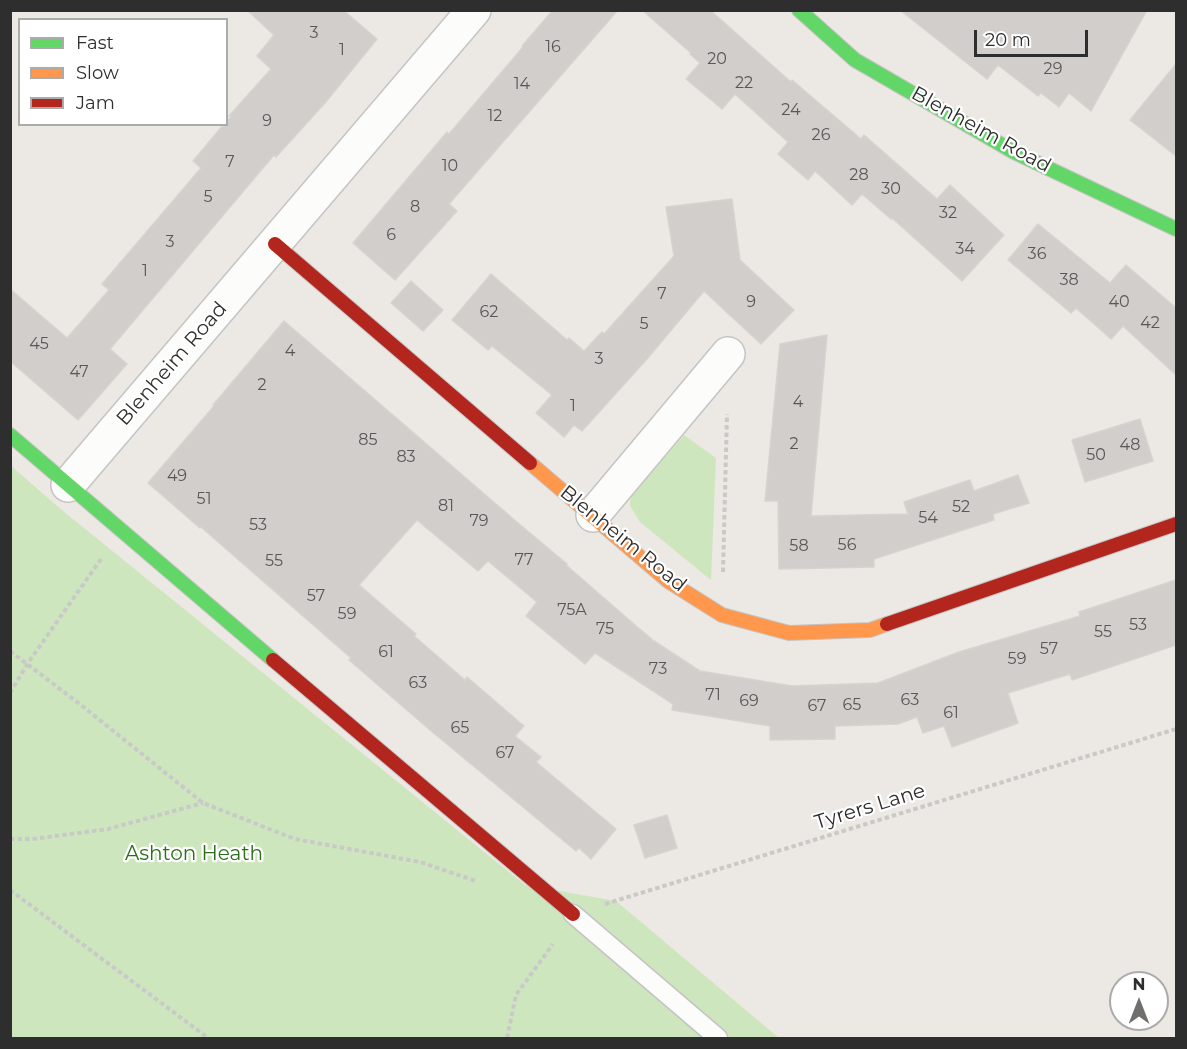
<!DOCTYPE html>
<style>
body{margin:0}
#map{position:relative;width:1187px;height:1049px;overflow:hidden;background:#ece8e4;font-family:Montserrat,sans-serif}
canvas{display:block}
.frame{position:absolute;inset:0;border:12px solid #2e2e2e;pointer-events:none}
.legend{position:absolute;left:18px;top:18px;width:210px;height:108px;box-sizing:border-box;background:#fff;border:2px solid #ababab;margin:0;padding:8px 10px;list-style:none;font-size:18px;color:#2e2e2e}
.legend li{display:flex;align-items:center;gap:12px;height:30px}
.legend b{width:30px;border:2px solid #ababab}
.north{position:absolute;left:1109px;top:971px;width:60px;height:60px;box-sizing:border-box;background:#fff;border:2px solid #ababab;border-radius:50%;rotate:0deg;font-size:16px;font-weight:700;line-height:24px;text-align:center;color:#2e2e2e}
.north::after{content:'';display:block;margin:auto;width:21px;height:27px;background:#706f6e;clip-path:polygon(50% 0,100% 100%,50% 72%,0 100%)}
.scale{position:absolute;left:974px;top:30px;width:114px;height:27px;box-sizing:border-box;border:3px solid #2e2e2e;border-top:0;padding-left:8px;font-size:18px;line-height:21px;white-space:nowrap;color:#2e2e2e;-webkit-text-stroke:4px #fff;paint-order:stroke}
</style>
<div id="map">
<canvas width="1187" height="1049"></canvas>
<div class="frame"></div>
<ul class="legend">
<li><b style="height:8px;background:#63d668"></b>Fast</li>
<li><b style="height:8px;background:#ff974d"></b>Slow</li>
<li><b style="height:8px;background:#b3261e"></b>Jam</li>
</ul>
<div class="north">N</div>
<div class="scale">20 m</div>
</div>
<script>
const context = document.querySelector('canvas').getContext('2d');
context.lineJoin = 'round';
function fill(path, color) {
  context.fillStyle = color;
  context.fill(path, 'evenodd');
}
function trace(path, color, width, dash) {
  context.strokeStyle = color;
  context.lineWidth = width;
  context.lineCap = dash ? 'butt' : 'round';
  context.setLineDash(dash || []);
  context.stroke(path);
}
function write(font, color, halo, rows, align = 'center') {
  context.font = font + ' Montserrat,sans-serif';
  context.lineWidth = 4.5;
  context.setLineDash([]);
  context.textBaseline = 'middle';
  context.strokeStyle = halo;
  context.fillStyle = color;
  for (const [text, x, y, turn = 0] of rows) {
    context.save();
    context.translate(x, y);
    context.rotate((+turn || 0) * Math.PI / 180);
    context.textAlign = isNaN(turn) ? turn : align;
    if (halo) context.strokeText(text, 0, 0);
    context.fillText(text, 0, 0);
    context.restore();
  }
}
const green = new Path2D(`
 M684,435L716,458L711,580L640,522L630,506L631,496Z
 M10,465L63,511L525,885L616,901L779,1038H11Z`);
const building = new Path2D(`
 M247,10H343L377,39L325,103L276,157L274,155L110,349L127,364L78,420L10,361V289L67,338L109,290L102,284L201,168L193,161L224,124H226V122L231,117L229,116L271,69L257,56L274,35Z
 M553,10H618L449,204L457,211L395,280L353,243L447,132L449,134L523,47L522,46Z
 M642,10H710L791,82L792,80L861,139L864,135L937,199L950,185L1004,235L962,281L892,218L891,219L862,194L852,205L815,171L808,180L778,154L788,142L735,94L722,109L686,79L700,63L690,54L691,53Z
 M900,10H1147L1091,111L1069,93L1059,107L1041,93L1038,96L998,65L987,79Z
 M1176,64V156L1130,120Z
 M732,199L740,260L794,310L761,344L704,291L647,359L582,431L574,425L564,437L536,413L552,395L492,346L488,350L452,320L491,274L567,340L569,338L584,351L602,332L604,334L674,256L666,207Z
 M1038,224L1110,283L1126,265L1176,308V375L1123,326L1111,339L1076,308L1071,313L1008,260Z
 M411,281L443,310L423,331L391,303Z
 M284,321L518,523L567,564L566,565L635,625L654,641L700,671L792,686L878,683L959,652L1080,616L1079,612L1176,580V645L1072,680L1070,674L1008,693L1018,723L952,747L944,726L923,733L917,717L898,724L835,726V739L770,740V726L672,710L673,704L595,653L585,664L526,616L537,602L488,561L478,571L417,520L359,585L416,634L414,636L465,680L467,677L524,726L515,736L541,757L536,762L616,829L591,859L579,848L576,851L430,730L349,660L351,658L201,527L200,528L148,483L214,406L213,405Z
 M827,335L811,516L908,514L904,502L970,480L974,491L1018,475L1029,503L993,514L994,520L874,559V567L779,569L778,501H765L780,344Z
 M1140,419L1153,461L1085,482L1072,440Z
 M667,815L677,848L645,858L634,825Z`);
const path = new Path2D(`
 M723,572L727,414
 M10,651L81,705L203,803L295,839L420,862L476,881
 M10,693L28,663L101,559
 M10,839H33L108,829L203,803
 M10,890L208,1038
 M605,904L1176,729
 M507,1038L516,995L553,944`);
const lane = new Path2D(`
 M573,914L718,1038`);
const street = new Path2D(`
 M68,485L474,10
 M593,515L728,354`);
const fast = new Path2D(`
 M799,10L855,60L1014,152L1176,229
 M10,435L273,660`);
const slow = new Path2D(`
 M530,463L668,581L722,615L789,633L870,630L887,624`);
const jam = new Path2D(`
 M275,244L530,463
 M887,624L1176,524
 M273,660L573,914`);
const numberNames = [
 ["3",314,33],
 ["16",553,47],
 ["1",342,50],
 ["20",717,59],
 ["29",1053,69],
 ["22",744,83],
 ["14",522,84],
 ["24",791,110],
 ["12",495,116],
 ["9",267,121],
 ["26",821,135],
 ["7",230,162],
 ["10",450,166],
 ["28",859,175],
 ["30",891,189],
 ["5",208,197],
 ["8",415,207],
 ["32",948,213],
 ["6",391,235],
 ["3",170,242],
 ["34",965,249],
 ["36",1037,254],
 ["1",145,271],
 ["38",1069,280],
 ["7",662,294],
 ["9",751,302],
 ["40",1119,302],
 ["62",489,312],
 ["42",1150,323],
 ["5",644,324],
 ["45",39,344],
 ["4",290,351],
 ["3",599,359],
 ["47",79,372],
 ["2",262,385],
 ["4",798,402],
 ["1",573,406],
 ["85",368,440],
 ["2",794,444],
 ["48",1130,445],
 ["50",1096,455],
 ["83",406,457],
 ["49",177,476],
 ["51",204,499],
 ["81",446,506],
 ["52",961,507],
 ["54",928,518],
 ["79",479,521],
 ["53",258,525],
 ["56",847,545],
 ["58",799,546],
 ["77",524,560],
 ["55",274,561],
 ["57",316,596],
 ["75A",572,610],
 ["59",347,614],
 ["53",1138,625],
 ["75",605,629],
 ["55",1103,632],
 ["57",1049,649],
 ["61",386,652],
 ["59",1017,659],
 ["73",658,669],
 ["63",418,683],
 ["71",713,695],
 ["63",910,700],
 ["69",749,701],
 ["65",852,705],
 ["67",817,706],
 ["61",951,713],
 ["65",460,728],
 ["67",505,753]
];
const streetNames = [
 ["Blenheim Road",981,130,29],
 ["Blenheim Road",172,364,-49],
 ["Blenheim Road",623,539,39],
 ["Tyrers Lane",870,807,-17]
];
const parkNames = [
 ["Ashton Heath",194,854]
];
fill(green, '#cee6be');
fill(building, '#d1cecb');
trace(building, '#d7d4d0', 1.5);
trace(lane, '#c5c4c5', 21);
trace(street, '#c5c4c5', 36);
trace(fast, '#c5c4c5', 16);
trace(slow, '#c5c4c5', 16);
trace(jam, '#c5c4c5', 16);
trace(path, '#c9c9c8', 4, [4.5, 3]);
trace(lane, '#fcfcfb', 18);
trace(street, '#fcfcfb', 33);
trace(fast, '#63d668', 14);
trace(slow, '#ff974d', 14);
trace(jam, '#b3261e', 14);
write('16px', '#585857', null, numberNames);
write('20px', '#2e2e2e', '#fff', streetNames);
write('20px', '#2c6e1b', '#fff', parkNames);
</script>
